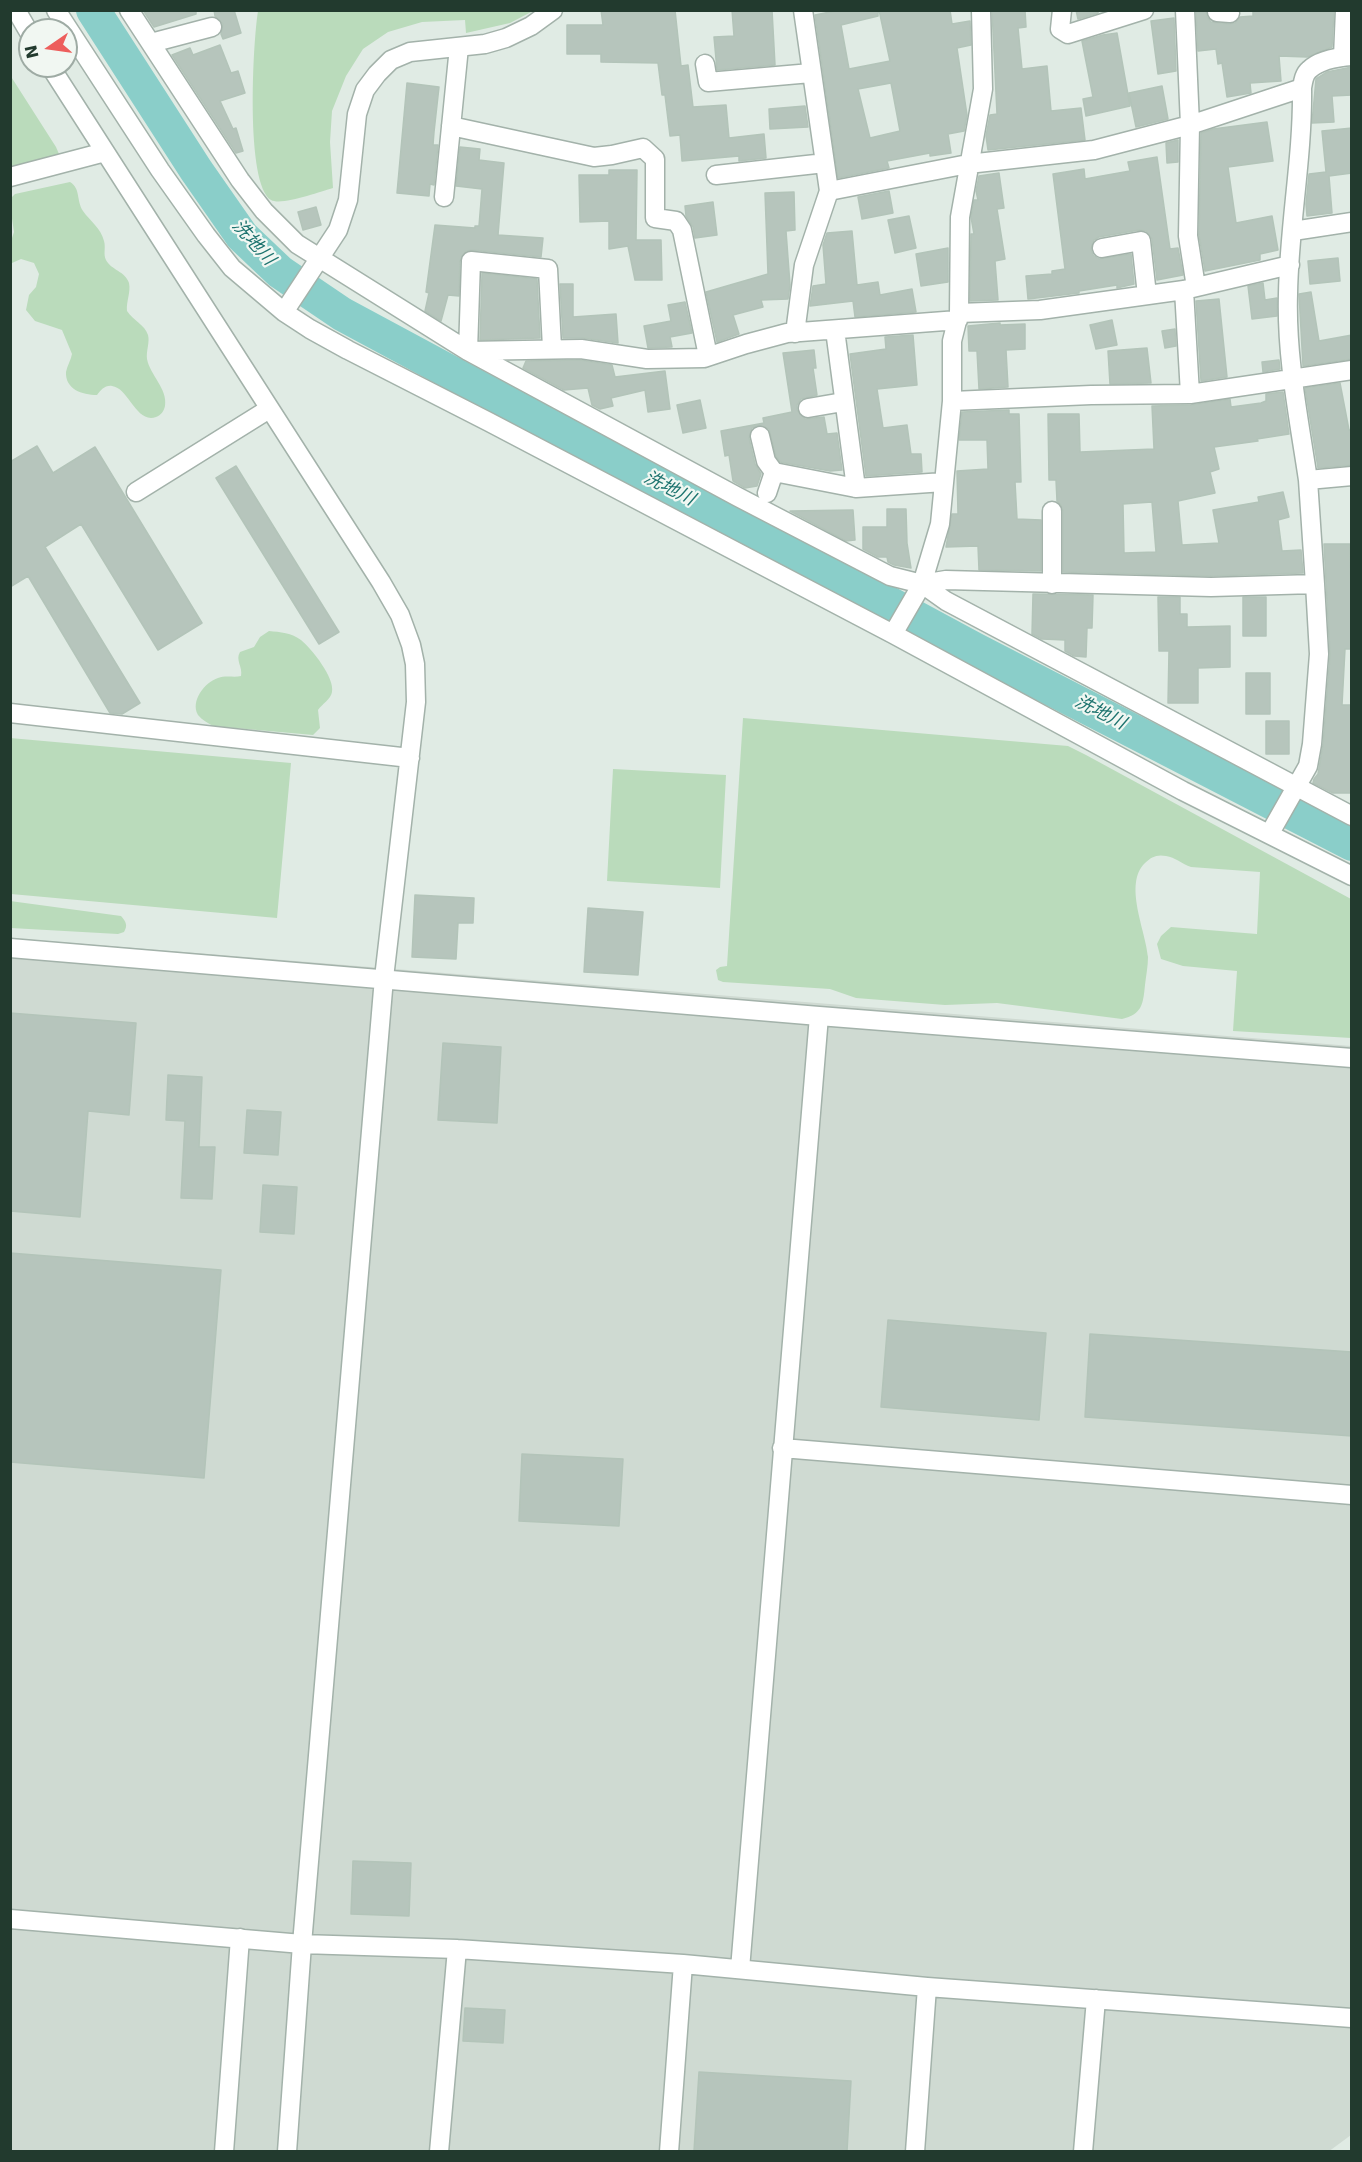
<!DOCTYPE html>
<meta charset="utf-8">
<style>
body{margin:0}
#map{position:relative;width:1362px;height:2162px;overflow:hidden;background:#e0ebe4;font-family:"DejaVu Sans",sans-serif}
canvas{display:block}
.frame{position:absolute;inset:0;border:12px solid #223a2e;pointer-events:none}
.north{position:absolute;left:18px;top:18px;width:60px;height:60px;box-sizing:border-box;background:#f1f7f2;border:2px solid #9eaba4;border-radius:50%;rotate:257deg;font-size:16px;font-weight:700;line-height:24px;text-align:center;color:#223a2e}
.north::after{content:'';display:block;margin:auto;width:21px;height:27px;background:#ed5e5c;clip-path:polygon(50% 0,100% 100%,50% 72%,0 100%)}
</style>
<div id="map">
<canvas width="1362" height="2162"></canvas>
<div class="frame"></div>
<div class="north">N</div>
</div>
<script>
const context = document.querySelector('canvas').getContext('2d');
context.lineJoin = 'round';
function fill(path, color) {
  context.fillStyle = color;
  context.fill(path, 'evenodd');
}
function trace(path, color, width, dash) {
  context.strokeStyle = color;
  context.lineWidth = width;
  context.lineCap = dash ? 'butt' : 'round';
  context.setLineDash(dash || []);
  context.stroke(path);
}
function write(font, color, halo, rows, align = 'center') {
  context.font = font + ' "DejaVu Sans","Noto Sans JP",sans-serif';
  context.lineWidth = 4.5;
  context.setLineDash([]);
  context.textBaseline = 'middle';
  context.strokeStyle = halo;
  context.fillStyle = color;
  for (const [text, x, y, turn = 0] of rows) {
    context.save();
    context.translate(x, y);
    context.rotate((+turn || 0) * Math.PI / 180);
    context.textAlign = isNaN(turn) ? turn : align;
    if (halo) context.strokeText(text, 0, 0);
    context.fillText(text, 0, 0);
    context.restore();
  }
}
const built = new Path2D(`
 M10,938L1351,1046V2135L1328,2152L11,2151Z`);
const green = new Path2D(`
 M258,11V10L533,11L510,23L466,33L465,20L422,22L388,32L363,49L346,76L332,111L330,142L333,188C319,192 281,206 271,200C245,184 253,41 258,11Z
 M10,75L56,147L59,154L54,159L11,169Z
 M70,182C81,189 76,200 83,211C90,221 101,228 104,241C106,248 103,254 106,260C111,270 125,271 129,283C131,292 126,302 127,311C133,320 145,325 148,335C150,342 146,351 147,359C150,375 168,389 165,406C164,411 161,415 156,417C136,424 129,388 112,386C105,385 101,390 97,395C82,395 65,389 66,372C67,366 71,360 72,354L62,330L35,321L26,310L29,295L36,287L39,274L34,263L21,259L12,263L11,267V241L14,232L11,212V198L15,194Z
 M269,631C280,632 292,633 301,640C312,649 335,678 332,692C331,699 322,704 318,710L320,728L313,735L213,726C208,723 202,720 198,715C190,701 205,682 218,678C226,675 234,678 241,676C243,667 235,660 240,652L254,647L260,637Z
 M743,718L1068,746L1086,755L1351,899V1038L1233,1031L1237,971L1183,966L1161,959L1157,944L1161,936L1171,927L1257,934L1260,872L1191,867C1182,864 1175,857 1166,856C1157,854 1151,857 1145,863C1123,884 1146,931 1148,957C1148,966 1146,976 1145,985C1143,1005 1142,1014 1122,1019L997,1003L945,1005L856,998L830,989L723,982L718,980L716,970L720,967L727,966Z
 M10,738L291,763L277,918L11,894Z
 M613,769L726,775L720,888L607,881Z
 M10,901L121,916C126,922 128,925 124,932L118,934L11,928Z`);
const river = new Path2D(`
 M93,10L196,170L242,236L280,272L342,314L630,469L833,573L974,649L1352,844`);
const building = new Path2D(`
 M143,10H196V14L154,27Z
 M214,10H234L241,33L223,39L221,34L223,24L215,16Z
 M601,10H675L681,66L688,65L693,107L726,105L729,138L764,134L766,158L739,161V156L682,161L680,135L670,136L665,95H662L658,63L601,62V54H567V25H603Z
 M732,10H772L775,65L717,70L714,37L734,36Z
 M840,10H878V16L841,25L849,69L890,61L879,10H950L952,24L970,21L971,45L957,48L967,115L964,131L948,134L951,153L930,156V153L887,161L889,168L838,178L815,15ZM891,83L900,131L870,138L858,89Z
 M992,10H1025L1026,27L1018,28L1022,69L1047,66L1051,111L1081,108L1085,140L988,150L986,136L990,115L997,114Z
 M1076,10H1098V13L1078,19Z
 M1196,10H1206L1207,17L1211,22L1229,24L1235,23L1240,17L1253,16V10H1334L1332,47L1307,57L1279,56L1281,81L1250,83L1251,93L1227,97L1222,63L1218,64L1216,49L1198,51Z
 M1174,18L1176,71L1158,74L1151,21Z
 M1117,33L1130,106L1086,116L1083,99L1093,97L1082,41L1103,35Z
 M220,45L231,73L238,71L245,93L220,101L233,129L236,128L243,151L236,153L172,55L190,48L193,55Z
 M1352,67V95L1332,96L1334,122L1312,123L1316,79L1327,72Z
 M407,83L439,87L434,132L433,145H438L434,185L430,184L429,196L397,193Z
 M1162,86L1168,119L1136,127L1129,93Z
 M805,106L808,127L770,129L769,109Z
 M1267,122L1273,161L1228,167L1236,223L1272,216L1278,250L1260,254V260L1205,271L1199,235L1201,133L1213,129Z
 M1352,128V173L1329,176L1332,213L1307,216L1306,204L1309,174L1326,172L1322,131Z
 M1178,140V162L1167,163L1166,143Z
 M460,147L480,149L479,160L504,163L498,235L543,238L541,257L472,250L466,251L460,261L459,296L448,295L441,321L425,311L429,293L426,292L435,225L475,228V226H479L482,189L456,186Z
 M1157,157L1170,249L1178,248L1183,275L1157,280L1152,239L1146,231L1139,230L1099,237L1094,240L1091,249L1093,255L1099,259L1131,254L1134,284L1117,288V285L1079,291V293L1028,299L1026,276L1052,274V271L1065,269L1053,174L1084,169L1085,179L1130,171L1128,162Z
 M609,170H637L636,240H661L662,280H635L628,246L609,249V221L580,222L579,175H609Z
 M999,173L1004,208L997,209L1005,259L995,261L998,300L970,301L971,234H974L971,217L974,200H978L976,191L979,176Z
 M889,191L893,213L862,219L858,197Z
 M794,192L795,230L786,231L790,285L788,299L761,300L763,307L733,315L739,334L717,342L706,292L768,274L765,193Z
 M713,202L717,235L695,238L693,227L686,216L685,206Z
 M316,207L321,225L303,230L298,212Z
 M909,216L916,248L895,253L888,220Z
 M852,231L857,285L878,282L880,295L912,289L916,312L855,317L853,301L810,306L813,286L826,284L823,245L827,233Z
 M948,248V282L921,286L916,254Z
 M1338,258L1340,281L1310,284L1308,261Z
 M482,273L537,279L540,338L480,340Z
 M1263,283L1265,300L1277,298V316L1252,319L1248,286Z
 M560,284H573V317L616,314L618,343L583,338H563Z
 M1311,292L1319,341L1352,335V359L1303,366L1299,294Z
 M1219,299L1227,377L1201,381L1196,301Z
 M685,302L692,333L670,337L672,347L648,348L644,326L671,321L668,305Z
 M1112,320L1117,345L1096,349L1090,325Z
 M1000,323V325L1025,324V349L1006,350L1008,387L979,389L977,351H969L968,326Z
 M1175,329L1176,346L1165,348L1162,331Z
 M913,335L917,385L877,389L883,428L907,425L911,454H921L922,472L866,476L850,354L886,349L885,337Z
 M1147,348L1151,383L1110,384L1108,351Z
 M814,350L816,368H813L817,395L801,399L797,405V410L805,419L824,417L827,434L837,433L842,470L830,471L780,462L776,456L769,429L758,425L752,428L749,438L755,464L761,474L757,486L745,488L733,481L729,455L725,456L721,431L764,423L763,418L792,412L783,353Z
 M580,360L612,365L615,377L665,371L670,409L648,412L645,390L611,398L613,406L600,409L592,405L588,388L564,390L523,368L526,361Z
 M1279,360L1280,369L1263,372L1262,362Z
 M1340,383L1349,430H1352V465L1318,468L1305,388Z
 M1283,392L1289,434L1257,439L1258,441L1214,447L1219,469L1210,472L1215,493L1178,501L1182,545L1219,543L1213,510L1259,502L1258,497L1283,492L1289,517L1278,520L1282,551L1301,550L1303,573L1211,576L1063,572V511L1061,505L1057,501L1056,480H1049L1048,414H1079L1080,452L1154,449L1152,406L1191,405L1230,399L1231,407L1261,403L1266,401V394ZM1152,502L1156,552L1124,553L1123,504Z
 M700,400L706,428L683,433L677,405Z
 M1009,410V414H1019L1021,482H1015L1017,519L1041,520V571L979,570L978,546L946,547L952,514H958L957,471L988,469L987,440H959L962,412Z
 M37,446L53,473L95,447L202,623L158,650L81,524L45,547L140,703L122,714L110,713L28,576L10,587V462Z
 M236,466L339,632L319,644L216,478Z
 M887,509H906L907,543L911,568L894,565L888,562L887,557H878L863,549V527H887Z
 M853,510L855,540L846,541L790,511Z
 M1324,544H1350L1352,649H1345L1342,705H1352V793H1333L1313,783L1314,779L1318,774L1323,745L1330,655Z
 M1033,594L1093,595L1092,628H1087L1086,657L1074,656L1065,651V640L1042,639L1032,634Z
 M1158,597H1180V614H1187V627L1230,626V667L1198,668V703H1168L1169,651H1159Z
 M1243,597H1266V636H1243Z
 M1246,673H1270V714H1246Z
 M1266,721H1289V754H1266Z
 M415,895L474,898L473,923H458L456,959L412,957Z
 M588,908L643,912L638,975L584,972Z
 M10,1013L136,1023L129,1115L88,1111L80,1217L10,1211Z
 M443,1043L501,1047L497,1123L438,1120Z
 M168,1075L202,1077L199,1147H215L212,1199L181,1198L185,1121L166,1120Z
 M247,1110L281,1112L278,1155L244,1153Z
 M263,1185L297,1187L294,1234L260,1232Z
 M10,1253L221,1270L204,1478L10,1462Z
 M888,1320L1046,1333L1039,1420L881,1407Z
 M1090,1334L1352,1352V1436L1085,1417Z
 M522,1454L623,1459L619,1526L519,1521Z
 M353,1861L411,1863L409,1916L351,1914Z
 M465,2008L505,2010L503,2043L463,2041Z
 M699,2072L851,2081L847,2151H694Z`);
const minor = new Path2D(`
 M16,10L30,34
 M56,10L160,170L206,235L232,268L284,312L310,329L348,350L489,422L893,634L1183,791L1352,876
 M129,10L240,180L264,211L297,244L468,351L738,497L890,576L922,584L946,601L1352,816
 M1062,10L1060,29L1068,34L1144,10
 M1185,10L1190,125L1188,236L1196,287
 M1217,10V12L1230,13
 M151,43L212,27
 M1343,57L1345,10
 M705,64L708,82L811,73
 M50,66L381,582L400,615L411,645L415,664L416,702L384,978L302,1944L287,2152
 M1302,88C1303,157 1289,225 1288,294C1286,356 1299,419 1308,480
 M451,126L594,157L612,155L643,148L655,159V218L676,221L682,230L708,356
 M716,175L825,163
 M10,177L105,152
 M829,191L968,164L1094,150L1190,125L1302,88C1303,82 1304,74 1309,70C1319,60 1338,57 1352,56
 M444,197L459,47
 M1293,231L1352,222
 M1102,248L1141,241L1147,295
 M1184,290L1190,394
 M284,312L338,230L348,200L357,114L365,90L377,74L391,60L410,52L485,44L506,38L531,26L553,10
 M959,313L1040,310L1184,290L1290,265
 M835,330L856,488
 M795,333L804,265L829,191L803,10
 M552,348L548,269L471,261L468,351L581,349L647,359L704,358L746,344L787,333L958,320
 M952,401L1091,395L1190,394L1352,370
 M808,408L843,402
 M760,436L766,461L774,472L856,488L944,482
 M136,492L269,409
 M767,493L774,472
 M922,584L946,580L1211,587L1315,584L1308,480L1352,476
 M1052,584V511
 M893,634L922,584L940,524L952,401V341L959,313L960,217L983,89L981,10
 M10,713L410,758
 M1270,833L1308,766L1312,744L1319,654L1315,584
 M10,948L819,1016L1352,1058
 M782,1448L1352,1495
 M10,1919L302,1944L457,1949L683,1964L927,1987L1352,2018
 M740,1969L819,1016
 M224,2152L240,1938
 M439,2152L457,1949
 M669,2152L683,1964
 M915,2152L927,1987
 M1083,2152L1096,1999`);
const waterNames = [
 ["洗地川",253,243,48],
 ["洗地川",669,489,27],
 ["洗地川",1100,713,27]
];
fill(built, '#cfdad2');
fill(green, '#badbbb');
trace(river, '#8acec9', 34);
fill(building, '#b6c5bc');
trace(building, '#b3c4b9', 1.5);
trace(minor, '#a3b2aa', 21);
trace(minor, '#fff', 18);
write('italic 18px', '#1e746f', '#f1f7f2', waterNames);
</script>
